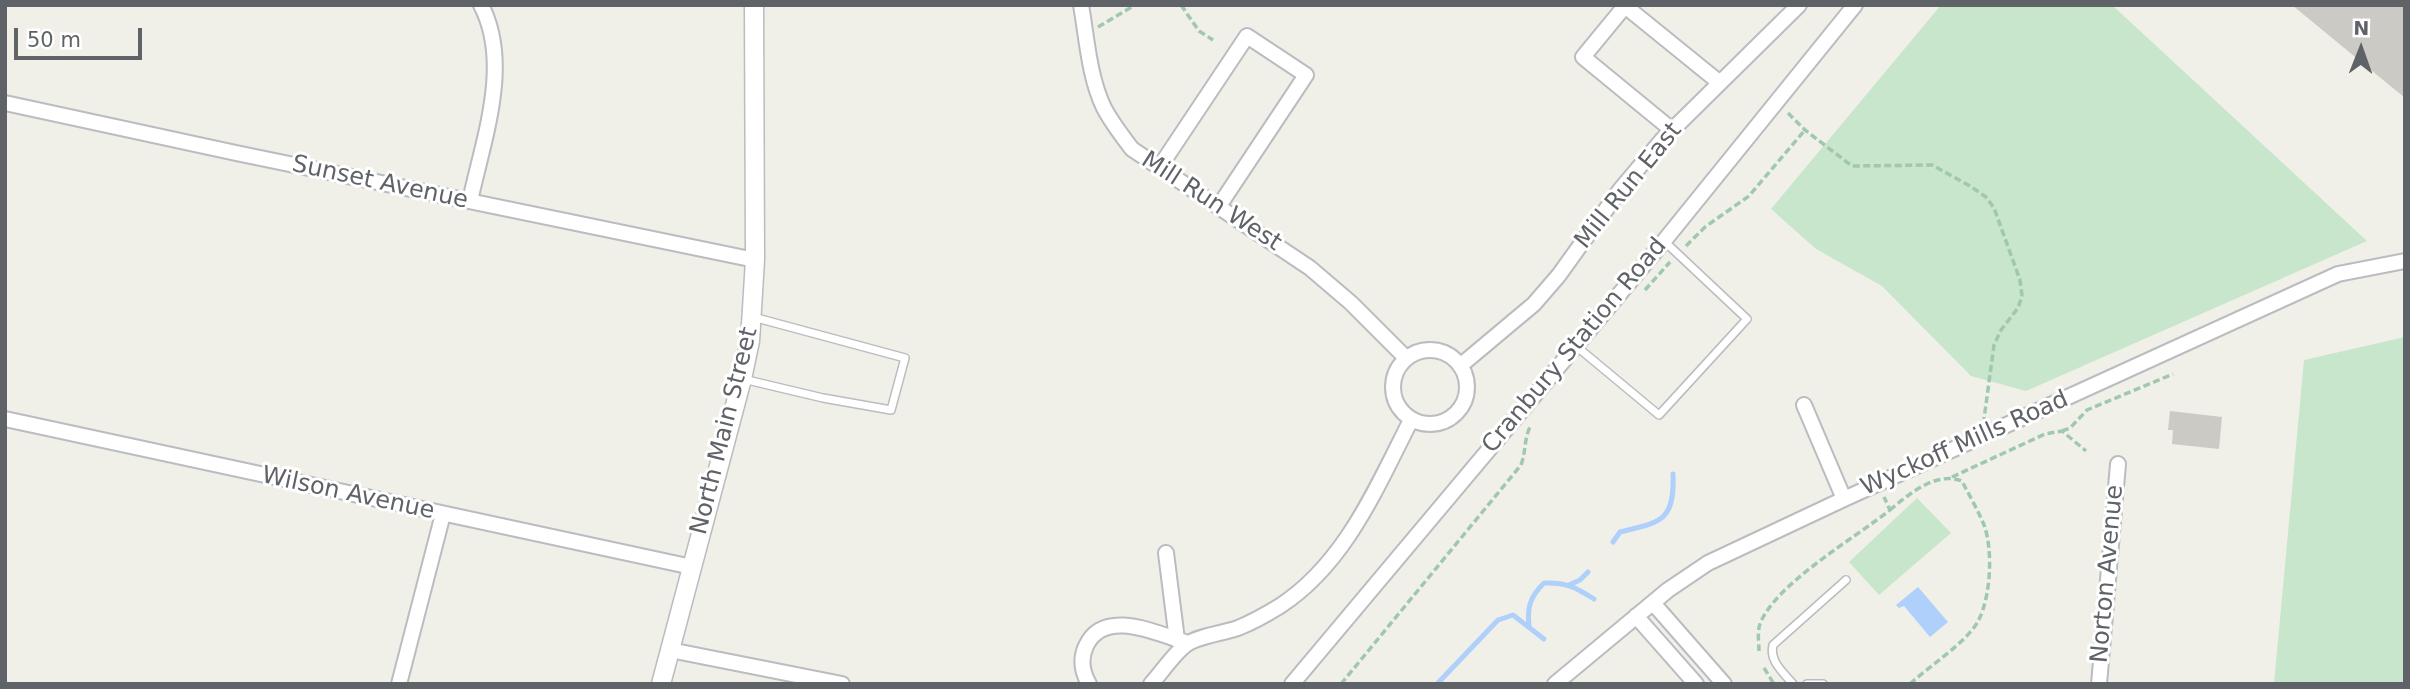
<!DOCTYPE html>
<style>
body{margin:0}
#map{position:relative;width:2410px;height:689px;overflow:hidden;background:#f0f0e8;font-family:"DejaVu Sans",sans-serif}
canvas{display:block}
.frame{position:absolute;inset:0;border:7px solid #5f6267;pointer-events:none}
.north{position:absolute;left:2326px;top:14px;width:70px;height:70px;-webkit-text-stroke:5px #fff;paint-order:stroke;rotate:1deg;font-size:19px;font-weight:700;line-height:28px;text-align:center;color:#5f6267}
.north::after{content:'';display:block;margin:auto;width:24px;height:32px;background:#5f6267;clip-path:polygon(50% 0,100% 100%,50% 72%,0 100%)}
.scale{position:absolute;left:14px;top:28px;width:128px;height:32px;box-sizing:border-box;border:4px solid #5f6267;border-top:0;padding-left:9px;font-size:21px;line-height:24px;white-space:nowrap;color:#5f6267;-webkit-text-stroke:5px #fff;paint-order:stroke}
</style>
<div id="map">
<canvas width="2410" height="689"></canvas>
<div class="frame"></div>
<div class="north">N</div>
<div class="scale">50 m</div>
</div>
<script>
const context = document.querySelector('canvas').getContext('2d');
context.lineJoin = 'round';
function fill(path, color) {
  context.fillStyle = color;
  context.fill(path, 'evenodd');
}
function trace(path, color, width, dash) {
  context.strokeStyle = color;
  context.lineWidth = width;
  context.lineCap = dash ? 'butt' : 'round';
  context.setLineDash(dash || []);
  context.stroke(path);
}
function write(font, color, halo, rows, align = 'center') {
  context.font = font + ' "DejaVu Sans",sans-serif';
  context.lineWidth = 6;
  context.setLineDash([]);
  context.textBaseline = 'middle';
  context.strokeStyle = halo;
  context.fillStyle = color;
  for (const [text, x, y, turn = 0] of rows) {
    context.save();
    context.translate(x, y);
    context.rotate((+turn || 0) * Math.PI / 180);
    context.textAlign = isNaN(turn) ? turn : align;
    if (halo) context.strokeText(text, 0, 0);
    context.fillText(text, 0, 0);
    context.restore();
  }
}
const green = new Path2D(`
 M1941,5H2112L2367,241L2026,391L1971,376L1882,286L1816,249L1771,209Z
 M2405,337V684H2274L2304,360Z
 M1917,498L1951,533L1879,595L1849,562Z`);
const water = new Path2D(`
 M1918,587L1948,622L1930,637L1904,606L1899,608L1896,605Z`);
const stream = new Path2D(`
 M1613,542L1620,532C1660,522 1675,522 1673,474
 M1569,585L1580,580L1588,572
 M1529,626C1527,607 1530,597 1544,583C1566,582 1575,587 1594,599
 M1437,684L1498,620L1513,615L1544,639`);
const building = new Path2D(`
 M2292,5H2405V98Z
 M2170,411L2222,417L2219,449L2172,444L2173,430H2168Z`);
const path = new Path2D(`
 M1181,5L1199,31L1213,40
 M1098,27L1135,5
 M1788,113L1805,130L1852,166L1932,165L1970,186L1986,197L1994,208L2020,280L2022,296L2018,308L2001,330L1994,345L1984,419
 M1686,246L1705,227L1749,196L1805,130
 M1645,290L1670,262
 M2062,431L2070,428L2087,410L2173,374
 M1952,477L2045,434L2062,431L2086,451
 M1890,510C1909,494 1936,471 1962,481C1969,495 1978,510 1984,525C1994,551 1991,609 1972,630C1955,650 1930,666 1910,684
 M1759,651C1759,643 1757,632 1760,624C1775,584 1855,538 1890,510L1884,497
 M1764,668L1774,684
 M1341,684L1521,465C1526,452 1524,439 1530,427`);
const service = new Path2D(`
 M1576,346L1659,415L1747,319L1664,241
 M743,379L823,398L891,410L905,358L753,317
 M1793,684C1783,672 1769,661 1773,645L1846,580
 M1807,684H1823`);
const minor = new Path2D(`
 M1081,5C1087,39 1089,77 1104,108C1112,123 1122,136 1132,149L1310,268L1351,303L1406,358
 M5,103L236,153L755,260
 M1672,130L1583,57L1625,6L1720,83
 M1159,168L1247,36L1306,75L1219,206
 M470,201C483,140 512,64 481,5
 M1393 387a37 37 0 1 1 74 0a37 37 0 1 1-74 0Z
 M1460,366L1534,304L1559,275L1620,190L1662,140L1799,5
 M1804,405L1844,499
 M5,419L692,567
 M1166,553L1177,640
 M1653,603L1724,684
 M1636,616L1696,684
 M670,650L842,684
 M399,684L443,514
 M1089,684C1082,672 1080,659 1086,646C1104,607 1158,634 1188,643
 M1151,684C1162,672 1175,652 1187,644C1198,636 1224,633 1238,628C1253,622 1267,614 1280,606C1346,563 1377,486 1411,420
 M1292,684L1664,241L1855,5
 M1555,684L1668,590L1708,563L1844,499L2338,274L2405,261
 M2099,684L2118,464`);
const tertiary = new Path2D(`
 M661,684L742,379L750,341L755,260L754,5`);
const streetNames = [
 ["Sunset Avenue",380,183,12],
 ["Mill Run East",1629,186,-51],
 ["Mill Run West",1211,202,33],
 ["Cranbury Station Road",1575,346,-50],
 ["North Main Street",725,431,-76],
 ["Wyckoff Mills Road",1965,444,-24],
 ["Wilson Avenue",348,494,12],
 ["Norton Avenue",2108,574,-85]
];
fill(green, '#c7e6cb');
fill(water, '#aed0fa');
trace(stream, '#aed0fa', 5);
fill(building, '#cccac4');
trace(service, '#babcc0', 10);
trace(minor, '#babcc0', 18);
trace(tertiary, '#babcc0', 21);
trace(path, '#a0c7b0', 3.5, [7, 3.5]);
trace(service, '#fff', 7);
trace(minor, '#fff', 14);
trace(tertiary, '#fff', 18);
write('24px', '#5f6267', '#fff', streetNames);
</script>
